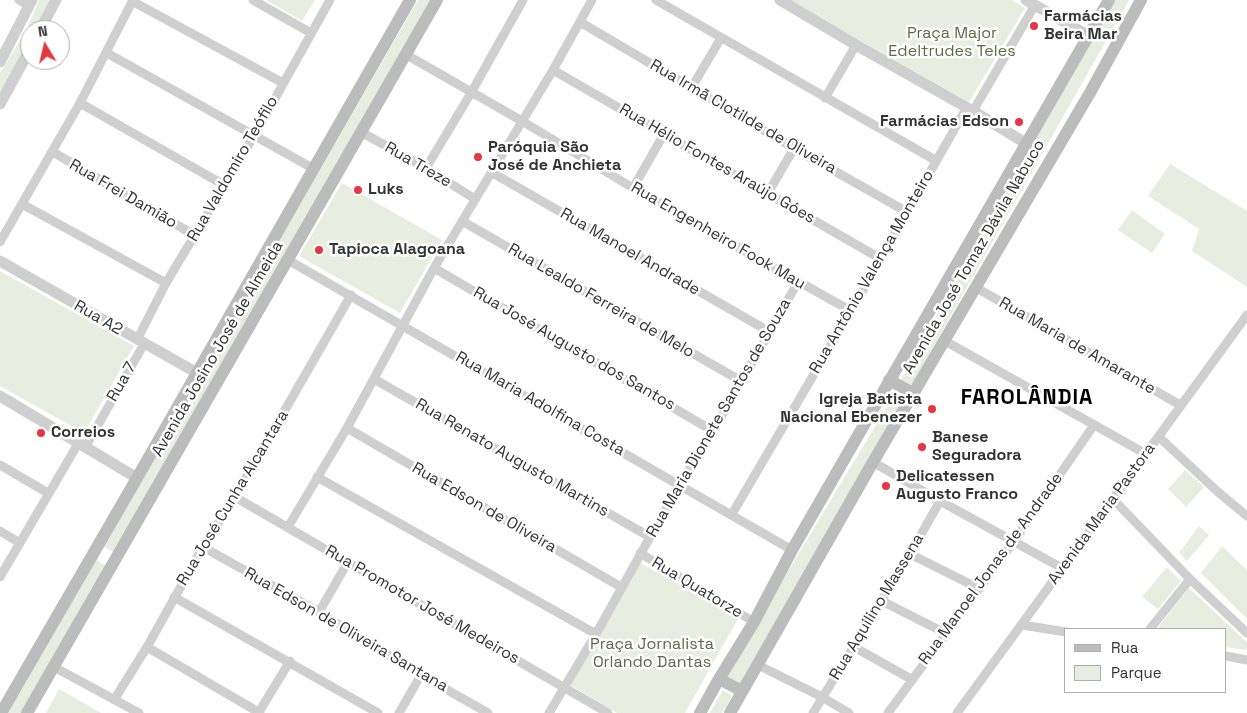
<!DOCTYPE html>
<meta charset="utf-8">
<style>
body{margin:0}
#map{position:relative;width:1247px;height:713px;overflow:hidden;background:#fff;font-family:"Space Grotesk",sans-serif}
canvas{display:block}
.legend{position:absolute;left:1064px;top:628px;width:162px;height:65px;box-sizing:border-box;background:#fff;border:1px solid #adadad;margin:0;padding:6px 9px;list-style:none;font-size:15px;color:#323232}
.legend li{display:flex;align-items:center;gap:10px;height:25px}
.legend b{width:25px;border:1px solid #adadad}
.north{position:absolute;left:20px;top:20px;width:50px;height:50px;box-sizing:border-box;background:#fff;border:1px solid #adadad;border-radius:50%;rotate:351deg;font-size:14px;font-weight:700;line-height:20px;text-align:center;color:#323232}
.north::after{content:'';display:block;margin:auto;width:18px;height:22px;background:#e63641;clip-path:polygon(50% 0,100% 100%,50% 72%,0 100%)}
</style>
<div id="map">
<canvas width="1247" height="713"></canvas>
<ul class="legend">
<li><b style="height:6px;background:#bcbcbc"></b>Rua</li>
<li><b style="height:14px;background:#e7eee0"></b>Parque</li>
</ul>
<div class="north">N</div>
</div>
<script>
const context = document.querySelector('canvas').getContext('2d');
context.lineJoin = 'round';
function fill(path, color) {
  context.fillStyle = color;
  context.fill(path, 'evenodd');
}
function trace(path, color, width, dash) {
  context.strokeStyle = color;
  context.lineWidth = width;
  context.lineCap = dash ? 'butt' : 'round';
  context.setLineDash(dash || []);
  context.stroke(path);
}
function write(font, color, halo, rows, align = 'center') {
  context.font = font + ' "Space Grotesk",sans-serif';
  context.lineWidth = 5;
  context.setLineDash([]);
  context.textBaseline = 'middle';
  context.strokeStyle = halo;
  context.fillStyle = color;
  for (const [text, x, y, turn = 0] of rows) {
    context.save();
    context.translate(x, y);
    context.rotate((+turn || 0) * Math.PI / 180);
    context.textAlign = isNaN(turn) ? turn : align;
    if (halo) context.strokeText(text, 0, 0);
    context.fillText(text, 0, 0);
    context.restore();
  }
}
const green = new Path2D(`
 M39,0H50L35,30H30V40L0,97V73L27,29Z
 M266,0H315L302,21Z
 M418,0H434L115,553L103,546Z
 M787,0H1012L1025,8L969,102Z
 M1113,0H1129L913,383L910,385L901,380Z
 M1170,164L1247,211V287L1192,251L1199,229L1148,196Z
 M342,183L442,240L400,313L299,256Z
 M1132,210L1165,234L1152,253L1118,230Z
 M0,271L134,346L84,433L0,386Z
 M894,395L901,397L903,402L740,684L725,676Z
 M1185,470L1204,487L1186,507L1168,489Z
 M1199,526L1209,535L1187,561L1179,553Z
 M1222,546L1247,570V619L1201,573Z
 M96,560L108,567L23,713H7Z
 M640,563L739,617L685,713H617L569,684Z
 M1167,567L1181,581L1158,609L1142,597Z
 M1189,588L1247,642V648L1245,650L1226,647V629H1157Z
 M59,689L101,713H46Z
 M723,690L732,696L722,713H710Z`);
const minor = new Path2D(`
 M19,0L29,6
 M253,0L311,33
 M656,0L935,160
 M132,1L283,83
 M580,22L794,148L907,212
 M107,53L314,169
 M405,54L522,121L633,188L851,311
 M553,70L881,259
 M692,87L721,38
 M825,98L856,45
 M80,103L224,185
 M973,111L1035,5
 M361,132L426,168L475,199
 M53,152L194,235
 M426,168L471,93L523,0
 M491,172L770,332
 M633,188L664,134
 M768,193L794,148
 M22,204L166,283
 M462,221L741,381
 M0,242L80,103L133,0
 M288,260L792,550
 M434,268L713,431
 M975,287L1180,405
 M137,340L166,283L254,136L330,0
 M945,341L1146,454
 M374,379L650,537
 M347,428L621,587
 M1159,437L1218,492L1247,516
 M86,446L144,344
 M873,462L940,501L1062,568
 M0,465L48,493
 M317,477L596,634
 M235,497L608,713
 M1113,499L1190,579L1247,633
 M732,514L851,311L967,107
 M288,527L347,428L434,268L553,70L592,0
 M0,531L20,543
 M203,547L319,612L421,675L488,713
 M640,553L754,622
 M910,554L978,588
 M0,577L79,442
 M174,597L378,713
 M882,601L945,633
 M319,612L348,562
 M1022,625L1066,632
 M1150,629L1190,579
 M147,647L260,713
 M854,647L911,679
 M1226,656L1247,660
 M758,665L822,697L849,713
 M54,667L139,713
 M114,700L147,647L203,547L235,497L351,295
 M259,712L290,661
 M399,713L421,675
 M549,713L596,634L679,485L713,431L798,282
 M813,713L910,554L940,501
 M888,713L1014,541L1094,425
 M957,713L1247,315`);
const tertiary = new Path2D(`
 M780,0L856,45L973,111L1027,144
 M1026,0L1089,36
 M40,30L56,0
 M0,62L32,0
 M0,104L30,49
 M0,261L197,373
 M0,396L137,478`);
const secondary = new Path2D(`
 M889,380L913,393
 M719,679L742,691
 M1,713L137,478L410,0
 M27,713L437,0
 M700,713L719,679L754,622L792,550L1109,0
 M730,713L873,462L1091,91L1141,0`);
const markers = [
 [1034,26,5,"#e63641"],
 [1019,122,5,"#e63641"],
 [478,157,5,"#e63641"],
 [358,190,5,"#e63641"],
 [319,250,5,"#e63641"],
 [932,409,5,"#e63641"],
 [41,433,5,"#e63641"],
 [922,447,5,"#e63641"],
 [886,486,5,"#e63641"]
];
const poiNames = [
 ["Farmácias",1044,17],
 ["Beira Mar",1044,35],
 ["Farmácias Edson",1009,122,"right"],
 ["Paróquia São",488,148],
 ["José de Anchieta",488,166],
 ["Luks",368,190],
 ["Tapioca Alagoana",329,250],
 ["Igreja Batista",922,400,"right"],
 ["Nacional Ebenezer",922,418,"right"],
 ["Correios",51,433],
 ["Banese",932,438],
 ["Seguradora",932,456],
 ["Delicatessen",896,477],
 ["Augusto Franco",896,495]
];
const parkNames = [
 ["Praça Major",952,34],
 ["Edeltrudes Teles",952,52],
 ["Praça Jornalista",652,645],
 ["Orlando Dantas",652,663]
];
const streetNames = [
 ["Rua Irmã Clotilde de Oliveira",743,117,30],
 ["Rua Hélio Fontes Araújo Góes",717,164,30],
 ["Rua Treze",418,165,30],
 ["Rua Valdomiro Teófilo",233,169,-60],
 ["Rua Frei Damião",123,194,30],
 ["Rua Engenheiro Fook Mau",718,236,30],
 ["Rua Manoel Andrade",630,252,30],
 ["Avenida José Tomaz Dávila Nabuco",974,257,-60],
 ["Rua Antônio Valença Monteiro",872,272,-60],
 ["Rua Lealdo Ferreira de Melo",601,301,30],
 ["Rua A2",98,318,30],
 ["Rua Maria de Amarante",1077,346,30],
 ["Avenida Josino José de Almeida",218,349,-60],
 ["Rua José Augusto dos Santos",574,349,30],
 ["Rua 7",122,382,-60],
 ["Rua Maria Adolfina Costa",540,404,30],
 ["Rua Maria Dionete Santos de Souza",719,418,-60],
 ["Rua Renato Augusto Martins",512,458,30],
 ["Rua José Cunha Alcantara",233,498,-59],
 ["Rua Edson de Oliveira",484,508,30],
 ["Avenida Maria Pastora",1102,514,-54],
 ["Rua Manoel Jonas de Andrade",991,569,-54],
 ["Rua Quatorze",697,588,31],
 ["Rua Promotor José Medeiros",422,605,30],
 ["Rua Aquilino Massena",877,607,-59],
 ["Rua Edson de Oliveira Santana",346,630,30]
];
const districtNames = [
 ["FAROLÂNDIA",1027,398]
];
fill(green, '#e7eee0');
trace(minor, '#cfcfcf', 9);
trace(tertiary, '#cfcfcf', 11);
trace(secondary, '#bcbcbc', 12);
for (const [x, y, r, color] of markers) {
  const dot = new Path2D();
  dot.arc(x, y, r, 0, 2 * Math.PI);
  context.fillStyle = color;
  context.fill(dot);
  trace(dot, '#fff', 2);
}
write('bold 16px', '#323232', '#fff', poiNames, 'left');
write('16px', '#546e3e', '#fff', parkNames);
write('16px', '#323232', '#fff', streetNames);
context.letterSpacing = '1px';
write('bold 21px', '#000', '#fff', districtNames);
context.letterSpacing = '0px';
</script>
